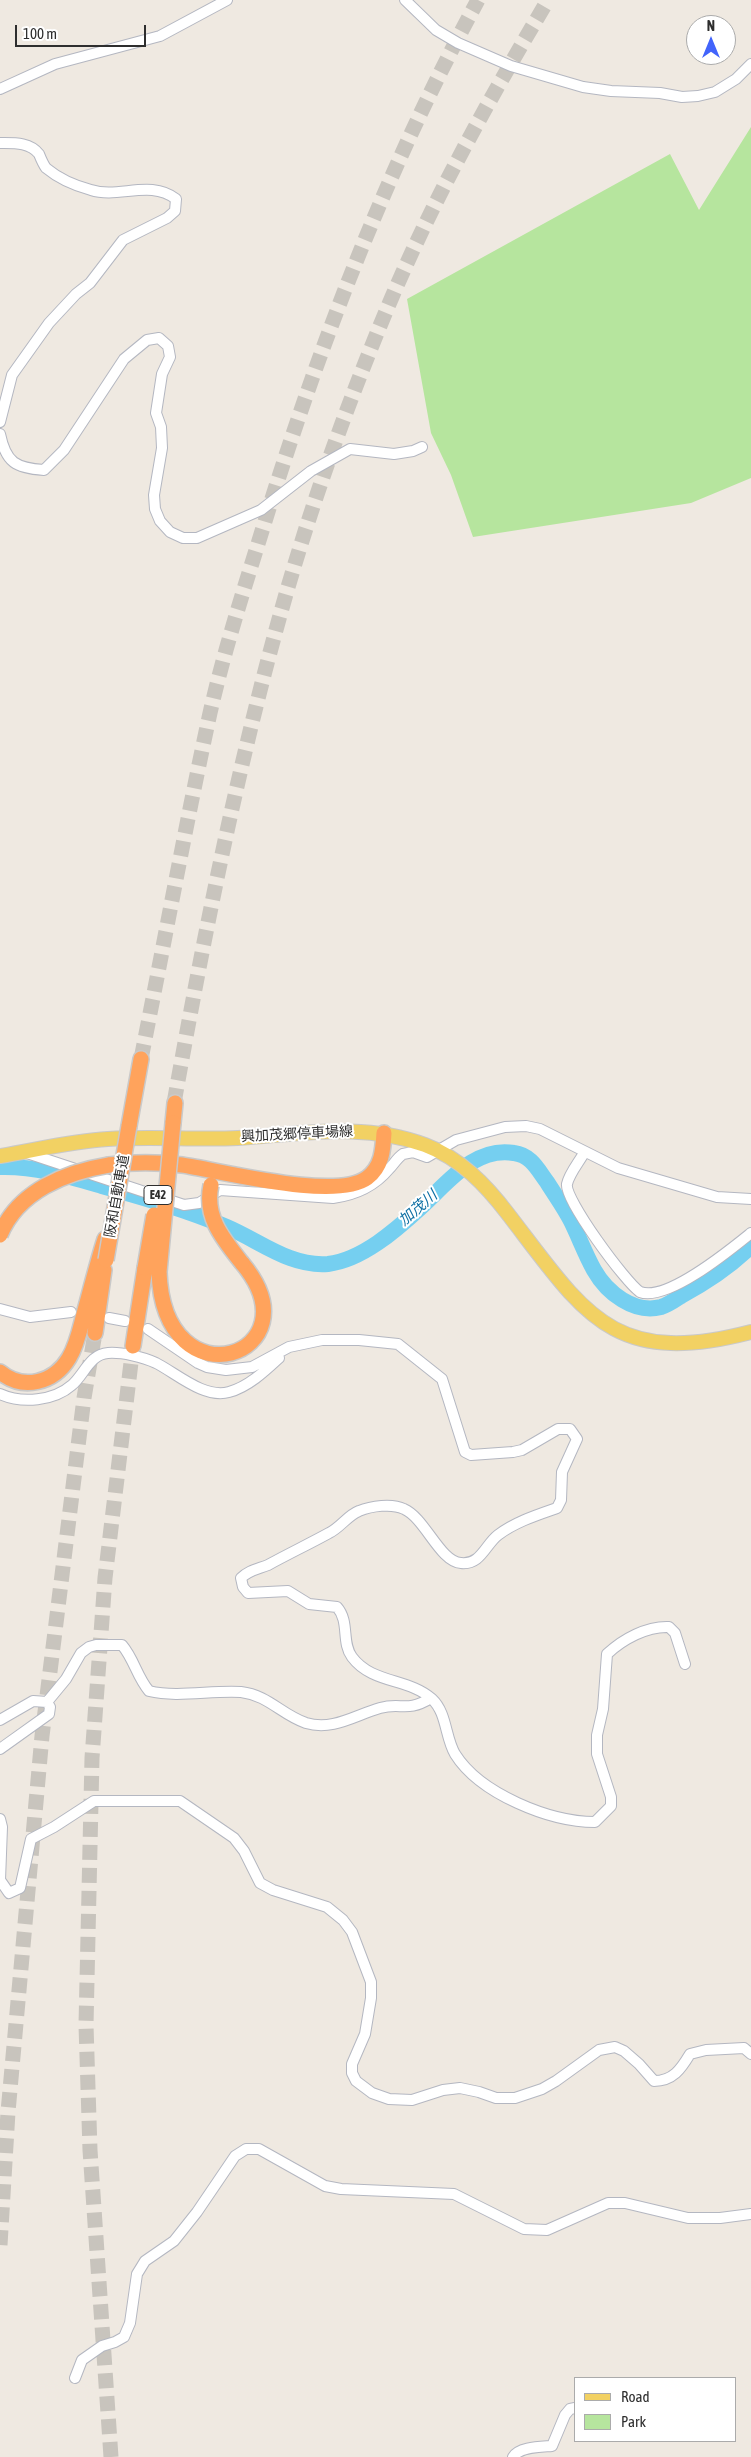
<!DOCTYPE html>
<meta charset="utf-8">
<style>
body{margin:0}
#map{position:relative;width:751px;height:2457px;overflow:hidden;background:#efe9e1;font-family:"Asap Condensed",sans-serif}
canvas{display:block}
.legend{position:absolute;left:574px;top:2377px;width:162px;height:65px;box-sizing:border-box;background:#fff;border:1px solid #ababab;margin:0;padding:6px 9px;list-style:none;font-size:15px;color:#2e2e2e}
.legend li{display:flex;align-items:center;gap:10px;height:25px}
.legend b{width:25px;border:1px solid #ababab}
.north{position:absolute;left:686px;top:15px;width:50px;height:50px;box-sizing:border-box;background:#fff;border:1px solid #ababab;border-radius:50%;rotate:0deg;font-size:14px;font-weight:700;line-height:20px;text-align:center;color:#2e2e2e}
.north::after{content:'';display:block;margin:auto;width:18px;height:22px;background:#4264fb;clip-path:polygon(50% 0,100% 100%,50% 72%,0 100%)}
.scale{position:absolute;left:15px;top:25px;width:131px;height:22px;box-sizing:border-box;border:2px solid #2e2e2e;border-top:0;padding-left:6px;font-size:15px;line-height:18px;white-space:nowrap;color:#2e2e2e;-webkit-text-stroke:4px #fff;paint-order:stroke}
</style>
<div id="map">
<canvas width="751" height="2457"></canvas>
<ul class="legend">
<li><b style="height:6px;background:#f2d163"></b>Road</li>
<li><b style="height:14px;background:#b6e59e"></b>Park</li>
</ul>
<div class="north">N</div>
<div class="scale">100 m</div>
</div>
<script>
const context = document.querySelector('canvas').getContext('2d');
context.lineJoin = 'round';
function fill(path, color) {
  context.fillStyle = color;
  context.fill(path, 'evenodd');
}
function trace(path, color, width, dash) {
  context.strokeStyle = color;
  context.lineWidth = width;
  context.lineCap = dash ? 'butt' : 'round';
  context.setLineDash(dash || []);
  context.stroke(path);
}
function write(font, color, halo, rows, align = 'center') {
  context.font = font + ' "Asap Condensed","Noto Sans JP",sans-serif';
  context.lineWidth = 4;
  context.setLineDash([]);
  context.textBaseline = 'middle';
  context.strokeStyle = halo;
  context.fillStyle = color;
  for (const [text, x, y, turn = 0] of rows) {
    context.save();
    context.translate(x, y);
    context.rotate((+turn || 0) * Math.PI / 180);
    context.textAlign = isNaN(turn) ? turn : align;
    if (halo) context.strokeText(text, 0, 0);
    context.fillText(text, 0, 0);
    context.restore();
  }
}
const green = new Path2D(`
 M751,127V478L691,503L473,537L451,475L431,433L407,299L670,154L699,210Z`);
const river = new Path2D(`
 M0,1167C36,1166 68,1176 102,1186C145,1198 187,1210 227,1227C260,1241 290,1267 328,1264C362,1260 396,1230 420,1208C447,1184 474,1146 514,1153C531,1155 538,1170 547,1182C555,1195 564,1207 571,1221C579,1237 585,1254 594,1270C607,1293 634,1314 661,1307C668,1305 675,1300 681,1296C707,1282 730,1267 751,1246`);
const highwayTunnel = new Path2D(`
 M141,1059C164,944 185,828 210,713C225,647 246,583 266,518C321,340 389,164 478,0
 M174,1103C203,941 235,778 279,619C309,510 348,401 392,297C436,194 491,96 548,0
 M0,2245L8,2112L42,1736L84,1398L95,1333
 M111,2457L90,2150L86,2025L92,1758L105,1578L133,1346`);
const minor = new Path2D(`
 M405,0L436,30L458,43L511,66L583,87L611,91L660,93L682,97L698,96L715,92L736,79L751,64
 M0,89L55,64L160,36L227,0
 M0,143C14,143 30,142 39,154C41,159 43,164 46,168C58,178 76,186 91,190C119,199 150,179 176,199L175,211L167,218L123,240L90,283L76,294L49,323L12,375L0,422
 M0,434C6,463 16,468 44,470L64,450L124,359L147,340L159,338L168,346L170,357L162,374L156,413L161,427L162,448L154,495L155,509L160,521L170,532L183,538H197L261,510L311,471L350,449L394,454L413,451L422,447
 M24,1152L184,1205L199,1203L220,1190L333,1198C356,1195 374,1187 389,1169C394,1164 397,1158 403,1154L413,1152L427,1157L456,1140L505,1127L526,1126L540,1129L618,1168L717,1197L751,1199
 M584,1153C579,1162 569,1174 567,1184C564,1199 626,1283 640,1292C667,1302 730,1250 751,1233
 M0,1309L30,1317L71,1312
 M109,1318L125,1321
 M148,1329L198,1363L207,1367L226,1370L252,1367L289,1347L322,1340H359L398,1344L442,1379L465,1452L471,1455L513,1452L522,1450L558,1429H570L577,1439L562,1472L561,1500L557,1508C537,1515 515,1522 498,1535C485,1545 481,1565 461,1563C440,1562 425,1518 404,1509C392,1503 371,1506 359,1511C348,1515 340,1528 329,1533C309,1544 288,1554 268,1565C258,1569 249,1570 241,1578L243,1587L248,1593L288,1591L309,1604L337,1607C350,1622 341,1642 352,1657C372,1684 409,1678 432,1699C447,1713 445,1737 455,1754C480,1794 550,1822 595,1822L611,1806V1797L597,1754V1735L603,1709L607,1654C623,1639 647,1626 669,1627L675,1633L685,1664
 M0,1394C22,1404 54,1401 72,1385C84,1375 90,1354 108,1353C122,1352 143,1357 156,1363C176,1373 204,1399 229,1392C248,1387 265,1371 279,1358
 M47,1702L66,1679L81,1653L89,1647L96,1645H122C134,1659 137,1677 149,1691C178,1698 211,1690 241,1692C268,1695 282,1715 306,1723C333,1731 355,1715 380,1708C402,1702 406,1713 431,1698
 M0,1720L33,1701L47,1702
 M0,1749L49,1714L50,1707L47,1702
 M0,1819L2,1827L0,1880L9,1893L20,1888L31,1839L54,1827L94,1801H180L234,1838L244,1851L260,1883L273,1890L327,1907L343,1920L352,1932L371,1982V1998L365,2034L352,2064V2073L356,2081L372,2093L389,2099L412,2100L443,2090L460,2088L479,2092L496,2098H515L542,2089L556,2081L599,2050L615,2047L624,2051L639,2064L654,2081C673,2081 681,2069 690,2054L706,2050L744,2048L751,2054
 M75,2378L82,2360L102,2346L115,2342L124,2337L130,2323L137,2274L145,2261L174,2241L197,2212L235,2156L246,2149H259L325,2186L341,2189L454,2194L524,2229L547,2230L608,2203H625L688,2218H720L751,2214
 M513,2457C519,2447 540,2447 552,2446L565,2415L570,2409L575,2408`);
const major = new Path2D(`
 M0,1156C36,1150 72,1141 108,1139C151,1136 195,1140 238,1138C302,1134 364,1122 425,1145C460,1158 486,1185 508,1214C585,1314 612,1368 751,1332`);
const highway = new Path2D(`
 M173,1123L175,1103
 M129,1126L141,1059
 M109,1165C133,1162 158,1162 182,1165C223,1171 335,1201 367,1178C382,1167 383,1150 384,1133
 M159,1272C164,1408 319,1355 242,1263
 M95,1333L104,1270
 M133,1346L145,1268
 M0,1372C23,1391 54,1383 69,1358C77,1345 80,1329 84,1314C91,1289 97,1264 105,1239`);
const highwayBridge = new Path2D(`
 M211,1185C204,1217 223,1239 242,1263
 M0,1235C18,1191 66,1172 109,1165
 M106,1260L129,1126
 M145,1268L154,1215
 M159,1272L173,1123`);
const shields = [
 [158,1195,28]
];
const shieldNames = [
 ["E42",158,1195]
];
const streetNames = [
 ["興加茂郷停車場線",297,1134,-3],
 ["阪和自動車道",117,1196,-80]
];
const waterNames = [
 ["加茂川",418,1208,-41]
];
fill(green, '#b6e59e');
trace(river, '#75cff0', 16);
trace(highwayTunnel, '#c8c4bd', 15, [15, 8]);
trace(minor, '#b4b7c1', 12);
trace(major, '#c9c9c9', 16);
trace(highway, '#c9c9c9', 18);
trace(minor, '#fff', 10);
trace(major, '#f2d163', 14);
trace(highway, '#ffa35c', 15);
trace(highwayBridge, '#c9c9c9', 18, []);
trace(highwayBridge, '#ffa35c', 15);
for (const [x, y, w] of shields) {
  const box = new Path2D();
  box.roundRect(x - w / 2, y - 9.5, w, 19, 4);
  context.fillStyle = '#fff';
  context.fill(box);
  trace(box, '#2e2e2e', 1);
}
write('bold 12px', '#2e2e2e', null, shieldNames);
write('14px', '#2e2e2e', '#fff', streetNames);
write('italic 15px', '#0d6fa3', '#fff', waterNames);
</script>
